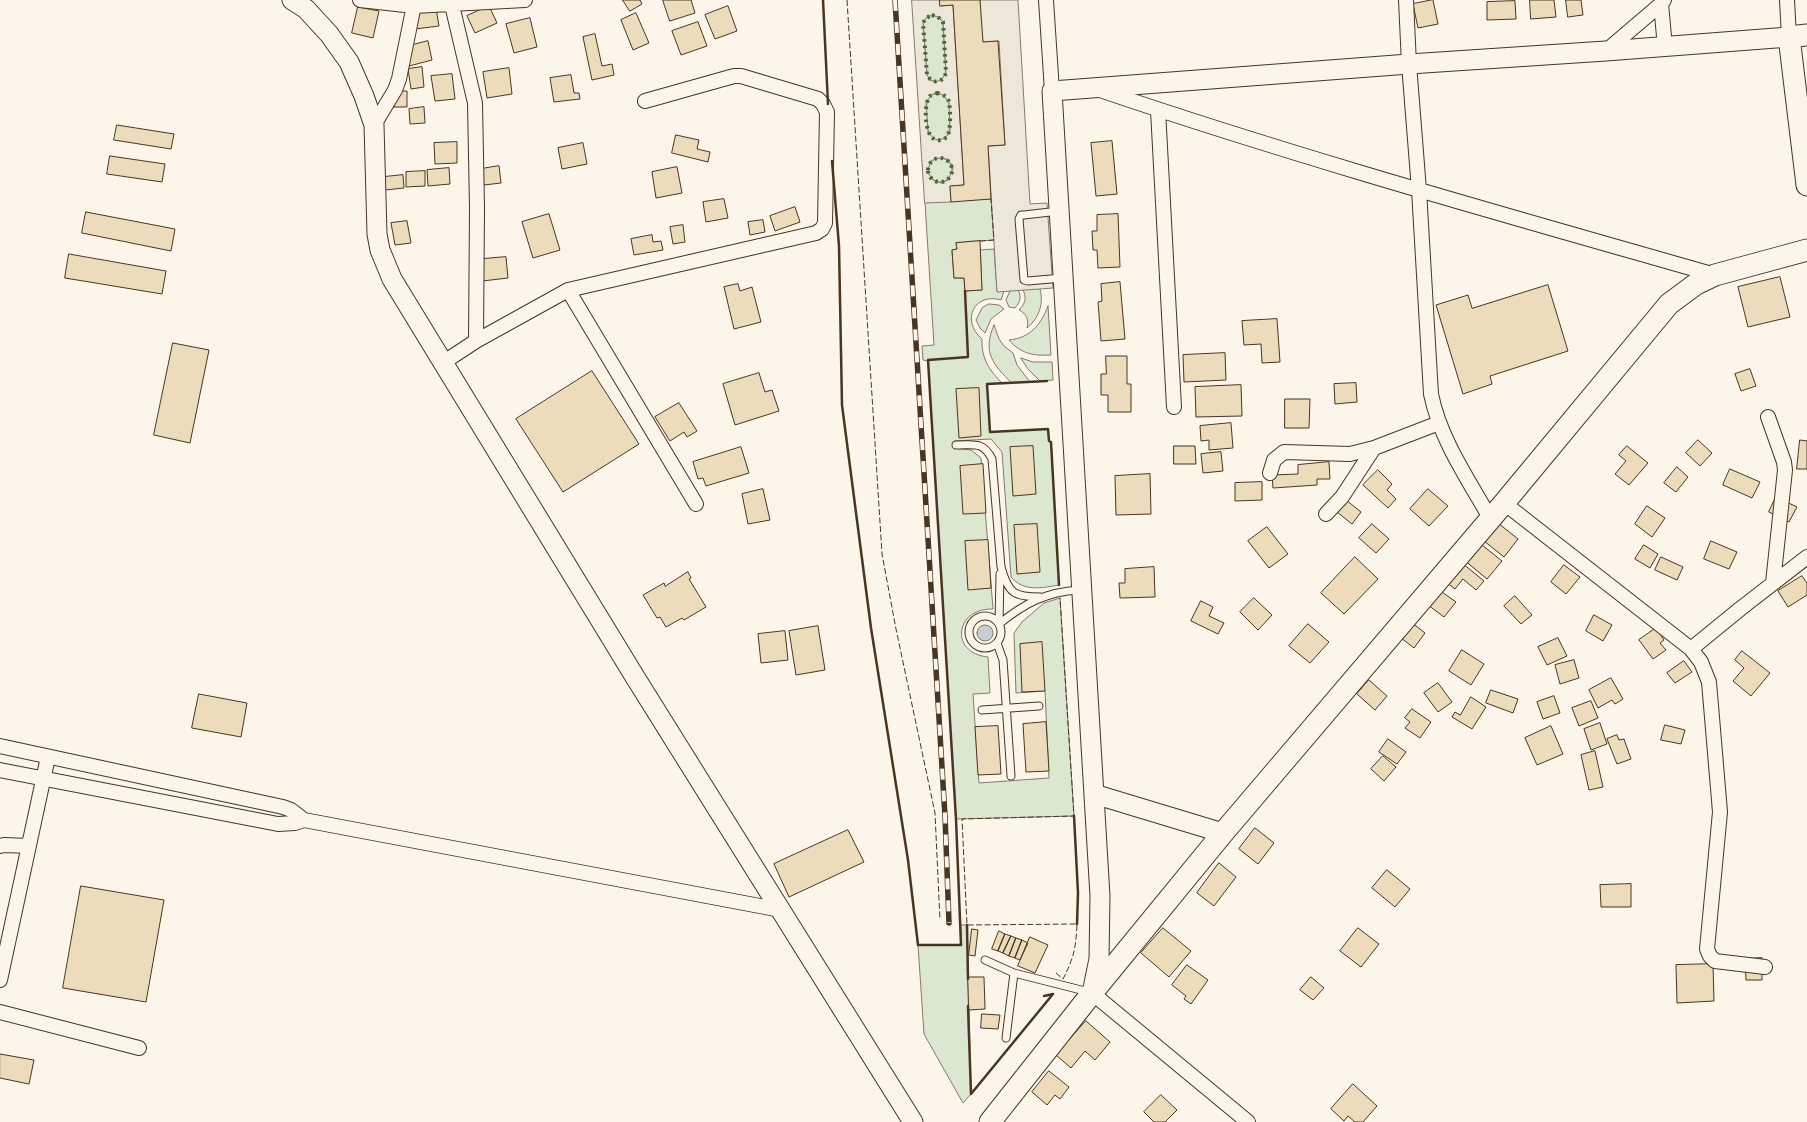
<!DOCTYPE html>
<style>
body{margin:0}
canvas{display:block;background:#fbf6e9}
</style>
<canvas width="1807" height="1122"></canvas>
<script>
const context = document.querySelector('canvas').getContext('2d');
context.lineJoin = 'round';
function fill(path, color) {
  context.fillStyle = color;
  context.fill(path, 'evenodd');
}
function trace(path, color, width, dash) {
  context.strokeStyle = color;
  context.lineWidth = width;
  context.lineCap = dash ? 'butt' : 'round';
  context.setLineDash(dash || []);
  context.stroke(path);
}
const green = new Path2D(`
 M932,15L938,17L943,22L946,73C942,84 932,84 927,75L923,23L926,18Z
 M937,93C941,94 945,95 948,99C951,106 951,131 947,137C924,153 922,105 930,96Z
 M928 170a12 12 0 1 1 24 0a12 12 0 1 1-24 0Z
 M991,199L994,240L956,243L957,249L952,250L954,278H964L965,291L982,290L980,250L994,249L997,291H1004L1001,300C975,292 960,320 982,339C981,358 989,370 1002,383L987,384L990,432L1048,429L1049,441L1051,442L1059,585C1041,588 1024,592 1011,577L1002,452L991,439L954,441V448L971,450L981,458L993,609C955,608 949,653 988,657L990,693L973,694L979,783L1049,778L1045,691L1016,693L1014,633L1022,622L1044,603L1060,598L1074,816L956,819L928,361L923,360L922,346L934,345L925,203Z
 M1040,289C1044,304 1039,318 1027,328C1029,320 1027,314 1019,310C1025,304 1027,298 1023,290Z
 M1018,290C1022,297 1020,302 1015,308L1009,307L1006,300L1010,291Z
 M989,304L999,305L1004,309L991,319L985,333L980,328L976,320L982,308Z
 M1048,306L1051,355C1034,356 1021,354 1009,340C1030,338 1041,325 1048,306Z
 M994,325L999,339L1004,346L1013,353L1017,365L1030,382L1012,383C993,365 982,352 994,325Z
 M1021,358L1033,362H1052L1053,380L1040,381L1028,369Z
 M961,925H967L971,1094L963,1103L924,1034L918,945H961Z`);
const parking = new Path2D(`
 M912,0H940L941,6L953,5L964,185L950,186L951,202L925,203ZM932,15L939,17L943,22L946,73L942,79L936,82L930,80L927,75L923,23L926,18ZM933,94H941L944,96L949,102L950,130L949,134L943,139L936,140L928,133L926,102ZM939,158L947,159L952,165L953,169L948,180L941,183L933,180L928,173V169L931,161Z
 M980,0H1018L1030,204L1047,203L1053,288L997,292L988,146L1005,145L999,41L983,42Z`);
const water = new Path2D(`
 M977 633a8 8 0 1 1 16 0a8 8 0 1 1-16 0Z`);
const building = new Path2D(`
 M623,0H640L642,4L630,11Z
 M663,0H691L695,13L670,21Z
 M940,0H980L983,42L998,41L1005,145L988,146L991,199L951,202L950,186L964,185L953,5L940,6Z
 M1433,0L1438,24L1418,28L1413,4Z
 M1530,0H1554L1556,17L1531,19Z
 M1566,0H1581L1583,15L1568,17Z
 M1515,1L1516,19L1487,20V2Z
 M489,6L497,23L475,33L467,16Z
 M728,6L737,31L715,39L705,15Z
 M358,7L379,11L373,38L352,33Z
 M436,8L439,26L415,29L413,12Z
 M636,13L649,43L633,50L621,20Z
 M530,18L537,47L514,53L506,24Z
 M698,22L707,46L681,55L672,31Z
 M595,34L602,66L612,64L614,75L592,80L583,37Z
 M428,41L432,60L409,66L405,47Z
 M422,67L424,87L411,89L408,69Z
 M509,68L512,94L487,98L483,72Z
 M452,74L455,99L435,101L431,76Z
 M571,75L574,93H579L580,99L554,102L550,78Z
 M391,91H407V107H391Z
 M424,107L425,123L410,124L409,109Z
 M117,125L174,134L171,149L114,140Z
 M676,135L699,140L697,149L710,152L708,162L672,153Z
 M1112,141L1117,194L1096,196L1091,143Z
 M457,142V163L435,164L434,143Z
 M583,143L587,164L562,169L558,148Z
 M110,156L165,164L162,182L107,174Z
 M499,166L501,183L484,185L481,169Z
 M677,167L682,193L656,198L652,172Z
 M449,168L450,184L428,186L427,170Z
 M425,171V186L406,187V172Z
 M403,175L404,188L385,190L384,177Z
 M724,199L728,218L706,222L703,202Z
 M795,207L800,222L775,231L770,216Z
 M86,212L175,229L171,251L82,233Z
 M549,214L560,250L533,258L522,222Z
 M1118,214L1120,267L1098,268L1097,250H1093L1092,231H1097V215Z
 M763,220L765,232L750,235L748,222Z
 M407,221L411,243L395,245L391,223Z
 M683,225L685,242L673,244L670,227Z
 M652,235L653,242L661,241L663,250L634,255L631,239Z
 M980,241L982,290L965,291L964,278H954L952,250L957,249L956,243Z
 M69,254L166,271L162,294L65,278Z
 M506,257L508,278L474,282L472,260Z
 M1780,277L1790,317L1748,327L1738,287Z
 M1120,282L1125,339L1101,341L1098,302L1102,301L1101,284Z
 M738,284L740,291L752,287L761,322L734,329L724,287Z
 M1548,285L1568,351L1490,376L1492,384L1463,394L1436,305L1468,295L1472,308Z
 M1277,319L1280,362L1262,363L1261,344L1244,345L1242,321Z
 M173,343L209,350L190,443L154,435Z
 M1225,353L1226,380L1184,382L1183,355Z
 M1106,356H1127V384H1131V412H1108V395H1101V374H1106Z
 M1750,369L1756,386L1741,391L1735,374Z
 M592,371L639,444L563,492L516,419Z
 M759,373L765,392L772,390L779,411L735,425L723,384Z
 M1356,383L1357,402L1335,404L1334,384Z
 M1241,385L1242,416L1196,417L1195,387Z
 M979,388L981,436L959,438L956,389Z
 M1285,399H1310L1309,428H1285Z
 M679,403L697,431L687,437L684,432L670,441L655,417Z
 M1231,423L1233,448L1209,450V440L1201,441L1200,426Z
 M1698,440L1712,453L1700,466L1686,453Z
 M1800,440L1807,441V469H1797Z
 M1033,446L1036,494L1013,496L1010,447Z
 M1174,446H1195L1196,464H1174Z
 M1627,446L1648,463L1629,485L1615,474L1626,461L1619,455Z
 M741,447L749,473L706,486L703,478L698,479L693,462Z
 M1221,452L1223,471L1203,473L1201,454Z
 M1329,462L1330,479H1317V485L1273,488L1272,475L1298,474V465Z
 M983,464L986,513L963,514L960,466Z
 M1677,467L1688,477L1676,492L1664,483Z
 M1730,469L1760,482L1752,498L1723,485Z
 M1378,470L1392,484L1387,490L1396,499L1388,508L1363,485Z
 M1150,474L1151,514L1116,515L1115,476Z
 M1262,482V500L1235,501V483Z
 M763,489L770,520L748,524L742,494Z
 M1428,489L1448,506L1429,526L1410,509Z
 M1776,497L1797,507L1789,522L1769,512Z
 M1346,500L1361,512L1352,524L1337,512Z
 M1647,506L1665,518L1652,537L1635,524Z
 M1498,523L1518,539L1504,557L1484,541Z
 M1037,524L1040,572L1017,574L1014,525Z
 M1372,524L1389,539L1376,553L1359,538Z
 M1267,527L1288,554L1269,568L1248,541Z
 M988,540L991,588L968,590L965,541Z
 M1477,541L1502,561L1487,579L1463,559Z
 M1711,541L1737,552L1729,569L1704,559Z
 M1644,545L1658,554L1650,568L1635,559Z
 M1355,557L1378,579L1344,614L1321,593Z
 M1661,557L1683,567L1677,580L1655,570Z
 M1462,563L1484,581L1476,590L1463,579L1455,589L1446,582Z
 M1564,565L1580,577L1566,594L1551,582Z
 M1154,567L1155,597L1120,598L1119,583H1125V569Z
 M688,572L691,578L689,579L706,607L684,620L682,618L666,627L660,617L657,618L643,595L664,583L665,586Z
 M1802,576L1807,583V595L1788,607L1778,591Z
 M1439,590L1456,602L1444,617L1428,605Z
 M1515,596L1532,615L1521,624L1504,606Z
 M1254,598L1272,615L1258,630L1240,612Z
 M1201,601L1213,607L1209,616L1224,623L1218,634L1191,621Z
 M1594,615L1612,625L1603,641L1586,631Z
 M1407,619L1425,633L1414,648L1396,634Z
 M1308,624L1329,642L1310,663L1289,646Z
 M818,626L825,670L796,675L789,631Z
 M1656,628L1664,640L1660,643L1666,650L1653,659L1639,640Z
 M785,631L788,660L761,663L758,634Z
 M1558,638L1567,656L1547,665L1538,647Z
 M1042,642L1045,691L1022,692L1020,644Z
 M1462,650L1484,664L1471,685L1449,671Z
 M1742,651L1770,673L1751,696L1733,681L1744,668L1735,660Z
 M1574,660L1579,678L1560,684L1555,665Z
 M1684,661L1692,672L1675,683L1667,673Z
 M1611,678L1623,699L1615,704L1612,700L1598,708L1589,690Z
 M1369,680L1387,696L1375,710L1357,694Z
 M1438,683L1452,702L1438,712L1424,693Z
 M1491,690L1518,699L1513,713L1486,703Z
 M199,694L247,703L241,737L192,728Z
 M1554,696L1560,713L1543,719L1537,702Z
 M1471,697L1486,707L1472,729L1452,717L1455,712L1460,715Z
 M1591,701L1598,718L1579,726L1572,708Z
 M1412,709L1431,722L1420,738L1405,728L1410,722L1405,718Z
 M1046,722L1049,771L1026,772L1023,724Z
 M1600,723L1607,744L1591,750L1584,729Z
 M1665,725L1685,730L1681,744L1661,740Z
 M998,726L1001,774L978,775L975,727Z
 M1551,726L1563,754L1537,765L1525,738Z
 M1617,735L1619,740L1624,739L1631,759L1617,764L1607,739Z
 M1388,739L1406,752L1397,764L1379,752Z
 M1595,751L1603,787L1589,790L1581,755Z
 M1383,756L1396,767L1384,781L1371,769Z
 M1255,828L1274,843L1258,864L1239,849Z
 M848,830L864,862L789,897L774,864Z
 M1219,863L1236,877L1214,906L1197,893Z
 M1387,870L1410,889L1395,907L1372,888Z
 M1631,884V907H1601L1600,885Z
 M81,886L164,900L146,1002L63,988Z
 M1163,928L1191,951L1169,977L1141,953Z
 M1358,928L1379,944L1361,967L1340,951Z
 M972,929L978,930L975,956L969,955Z
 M999,931L1005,934L998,951L992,949Z
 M1005,934L1011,936L1003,953L998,951Z
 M1011,936L1016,938L1009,956L1003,953Z
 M1030,937L1048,945L1035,973L1018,966Z
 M1016,938L1022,940L1015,958L1009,956Z
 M1022,940L1028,943L1020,960L1015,958Z
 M1762,958V980H1746L1745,959Z
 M1713,964L1714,1001L1677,1003L1676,965Z
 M1187,965L1208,980L1191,1004L1184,999L1186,996L1172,985Z
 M968,977H984L985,1009L969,1010Z
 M1311,977L1324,988L1313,1000L1300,990Z
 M982,1014L1000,1015L998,1029L981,1028Z
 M1086,1021L1110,1042L1095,1060L1085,1051L1071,1068L1056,1055Z
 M0,1054L34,1060L29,1084L0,1078Z
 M1049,1071L1069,1087L1060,1099L1055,1095L1047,1105L1032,1092Z
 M1353,1084L1377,1106L1363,1122H1355L1348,1116L1344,1121L1331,1109Z
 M1161,1095L1177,1110L1165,1122H1154L1144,1112Z`);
const lane = new Path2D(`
 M1059,211L1024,215H1021L1019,219L1024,280L1028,281L1062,278
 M956,445C974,445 983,441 992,459L1001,567C1008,593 1014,597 1040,597
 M969 632a16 16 0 1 1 32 0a16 16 0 1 1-32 0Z
 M999,624C1025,603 1046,592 1079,590
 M999,624L1000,574
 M997,643L1003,660L1011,776
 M982,710L1039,706
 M985,960L1014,973L1006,1038
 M1014,973L1089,992`);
const street = new Path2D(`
 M360,0L414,6L525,0
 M1046,0L1052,91
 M1406,0L1409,64L1419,190L1431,394C1440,439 1468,479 1490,518
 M1787,0L1789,37
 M1661,4L1665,47
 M1606,51L1661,4L1664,0
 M1100,90C1303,159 1509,216 1715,275
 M1158,110L1174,407
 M374,125L395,90L399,79L415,0
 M568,290L696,504
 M476,341L568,290L816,233L822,229L825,223L827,112L823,104L818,99L741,76H734L645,101
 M444,362L476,341L477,208L475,103L452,5
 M1768,417L1784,462L1785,470L1773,583
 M1270,473L1274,460L1284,452L1350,454L1374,448L1439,423
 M1504,503L1691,649L1740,609L1807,557
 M1326,514L1342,497L1374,448
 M1691,649L1701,662L1709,682L1720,812L1707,949L1710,956L1715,961L1765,967
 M0,746L283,807L291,810L304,820
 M0,770L278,824L295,823L304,820L781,910
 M0,846L4,845L29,846
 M0,980L48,757
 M1092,993L1248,1122
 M0,1012L139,1048`);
const secondary = new Path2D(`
 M292,0L306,9L329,34L349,62L364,96L374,125L377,234L380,250L392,279L635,677L913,1122
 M1094,794L1223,833
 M1092,993L1099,959L1100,896L1052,91L1409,64L1606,51L1789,37`);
const primary = new Path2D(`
 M1807,35L1789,37L1807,185
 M990,1122L1092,993L1223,833L1504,503L1669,304L1696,284L1715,275L1807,250`);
const rail = new Path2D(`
 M895,0L945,816L949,923`);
const hedge = new Path2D(`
 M932,15L938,17L943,22L946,73C942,84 932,84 927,75L923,23L926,18Z
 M937,93C941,94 945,95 948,99C951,106 951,131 947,137C924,153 922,105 930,96Z
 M928 170a12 12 0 1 1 24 0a12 12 0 1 1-24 0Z`);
const fence = new Path2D(`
 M847,0L882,554L896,629L935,813L940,920
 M980,241L994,240L991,199
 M1056,973L1063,979C1074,958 1076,947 1077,924L967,925L962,819L1074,816L1060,598`);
const wall = new Path2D(`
 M823,0L828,104
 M832,161L839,246L842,405L871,628L908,860L918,945H961L956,819L928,360L968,357L965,291
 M1047,381L987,384L990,432L1048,429L1049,441L1051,442L1059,585
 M1074,816L1078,893L1077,924
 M967,925L968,979
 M968,1006L971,1094L1053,994L1044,996`);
fill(green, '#dce7d0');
trace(green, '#887966', 1);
fill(parking, '#ede7d9');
trace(parking, '#887966', 1);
fill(water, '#c9cecd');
trace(water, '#887966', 1);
fill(building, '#ecdcbc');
trace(building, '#4a3520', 1);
trace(lane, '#4a3520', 9);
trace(street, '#4a3520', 16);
trace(secondary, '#4a3520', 21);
trace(primary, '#4a3520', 23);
trace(lane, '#fbf6e9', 7);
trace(street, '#fbf6e9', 14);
trace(secondary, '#fbf6e9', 19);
trace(primary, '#fbf6e9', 21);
trace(rail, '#4a3520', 5.5);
trace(rail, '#fbf6e9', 4, [11]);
trace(hedge, '#436837', 4, [2.5, 4]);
trace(fence, '#4a3520', 1, [6, 2.5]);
trace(wall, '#4a3520', 2.5);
</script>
